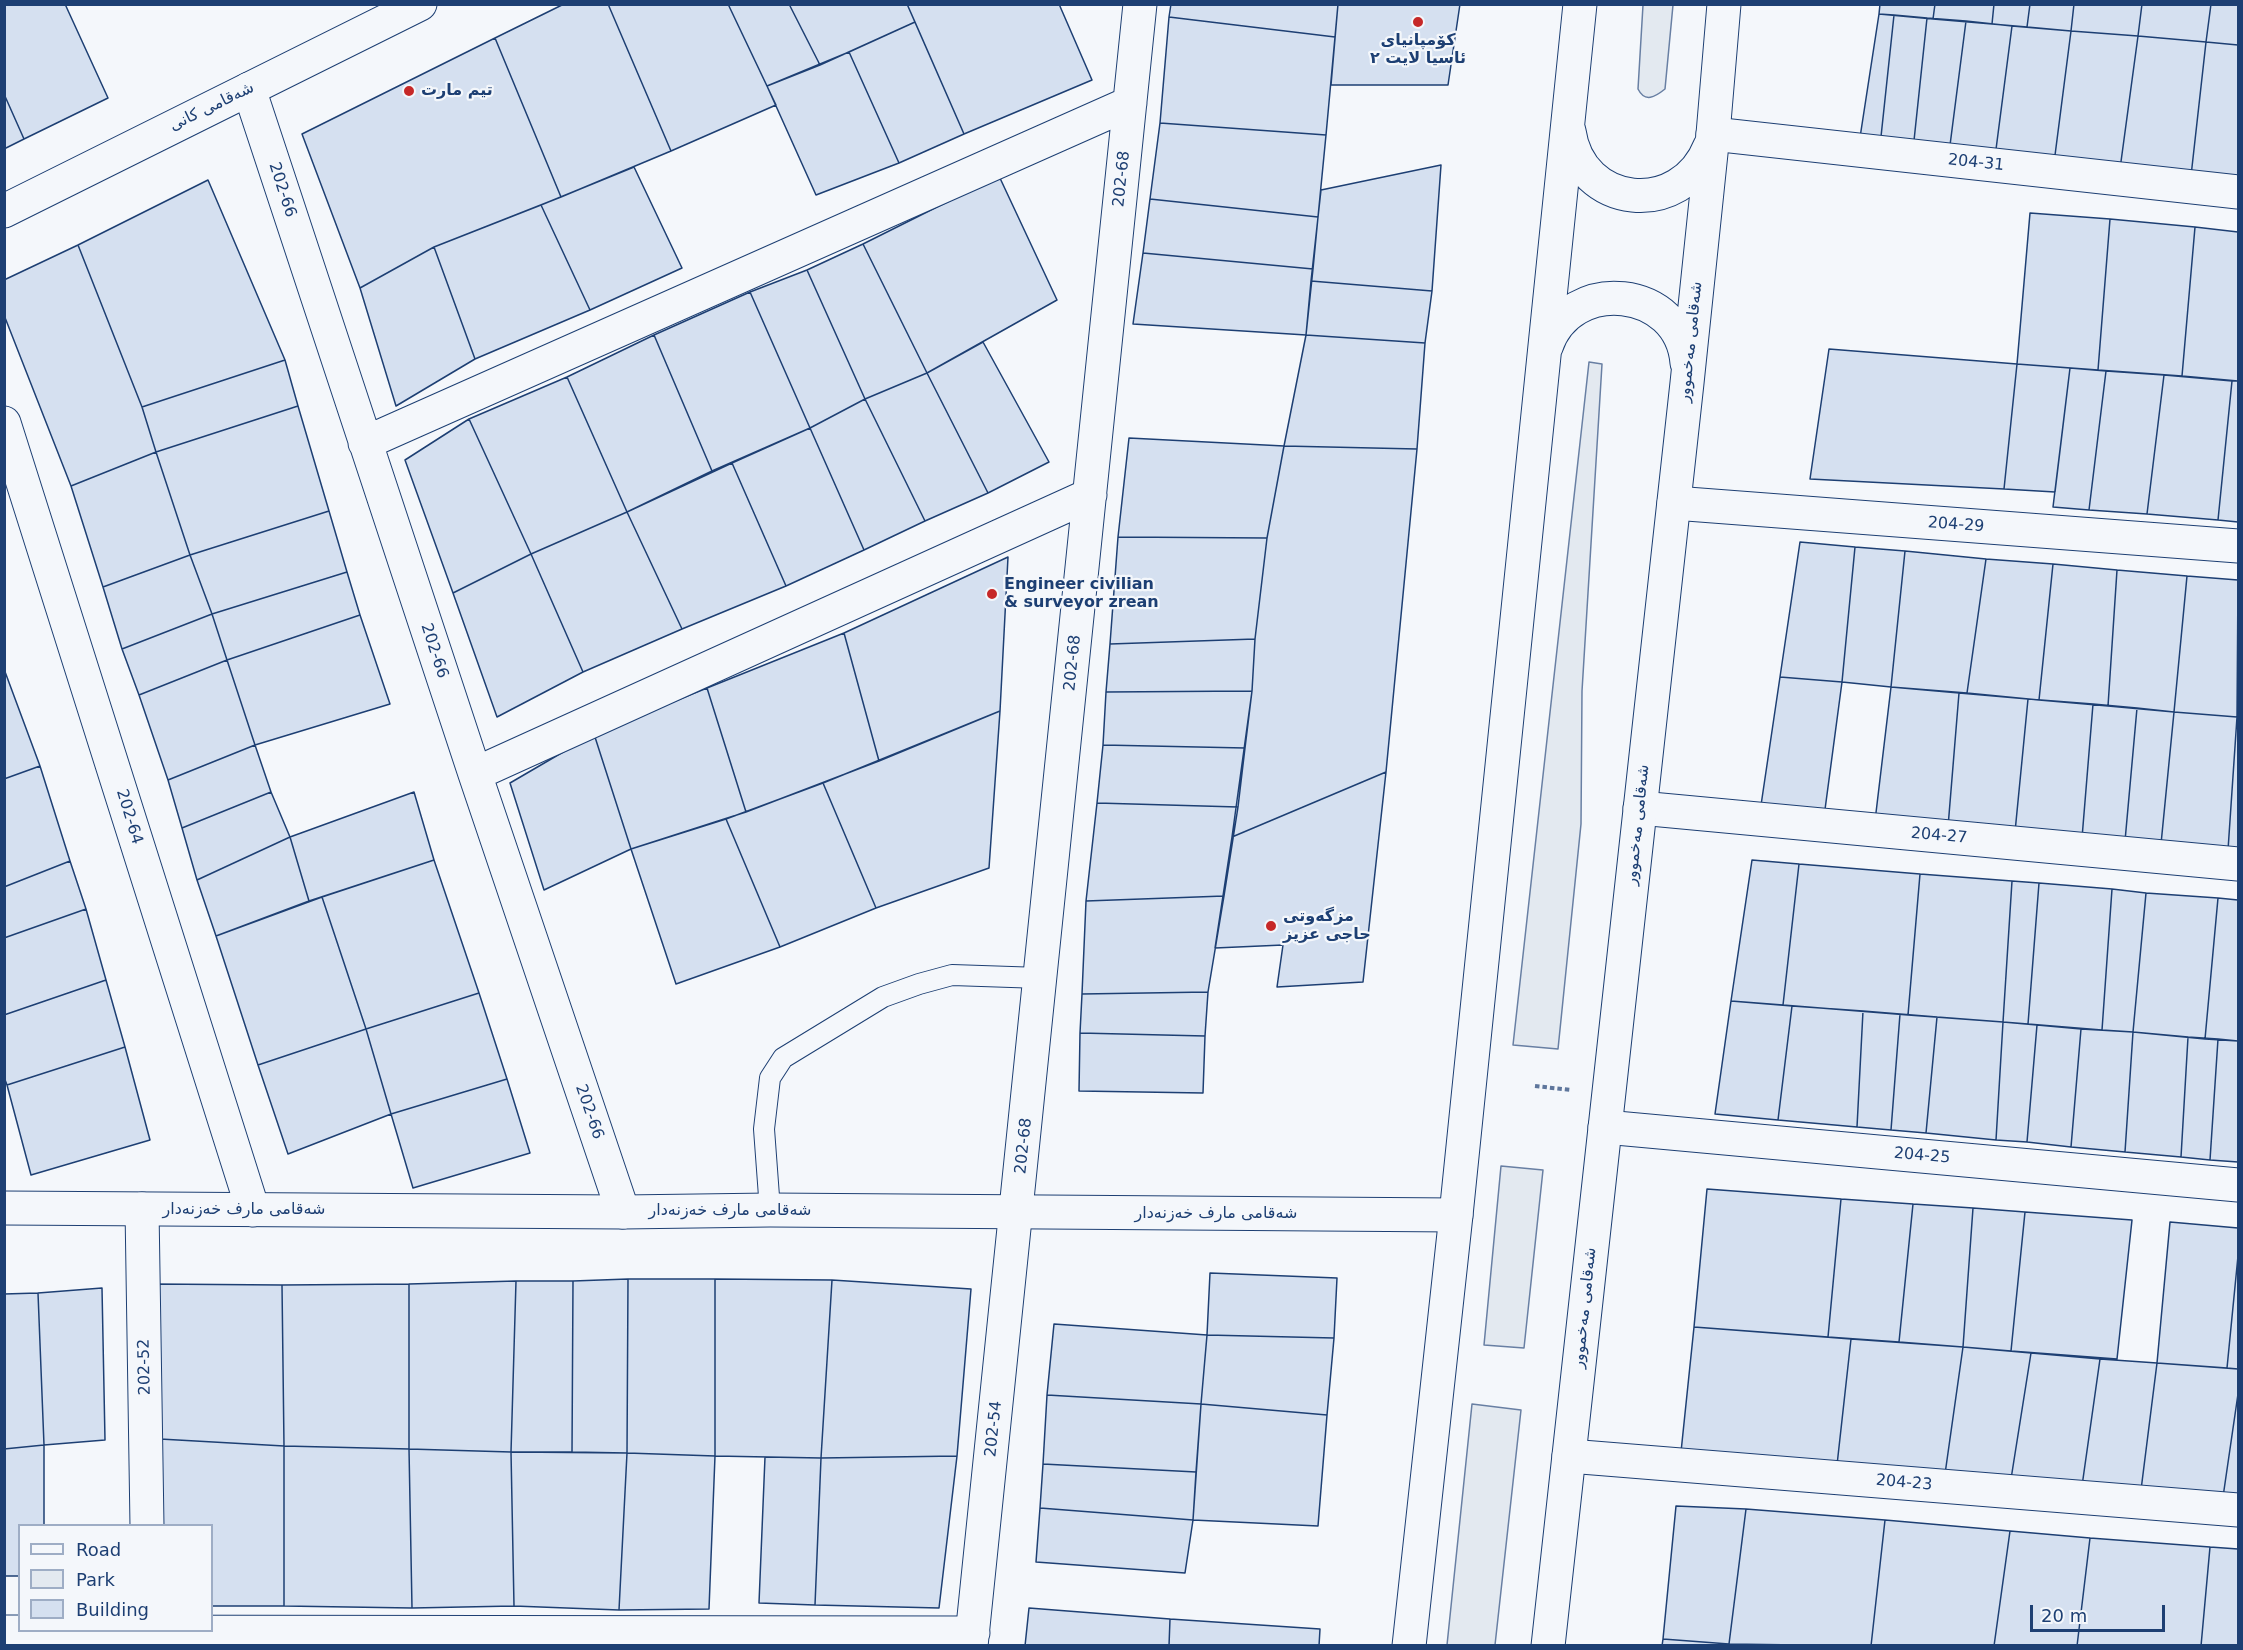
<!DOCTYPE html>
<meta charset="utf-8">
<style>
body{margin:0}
#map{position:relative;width:2243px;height:1650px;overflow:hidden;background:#f4f7fb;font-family:"DejaVu Sans",sans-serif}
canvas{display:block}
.frame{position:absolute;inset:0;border:6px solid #1d3f73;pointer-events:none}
.legend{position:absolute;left:18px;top:1524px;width:195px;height:108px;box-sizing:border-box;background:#f4f7fb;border:2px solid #9eadc5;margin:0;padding:8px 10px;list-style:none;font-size:18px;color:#1d3f73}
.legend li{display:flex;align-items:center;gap:12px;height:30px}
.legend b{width:30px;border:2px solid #9eadc5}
.scale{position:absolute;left:2030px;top:1605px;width:135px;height:27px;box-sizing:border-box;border:3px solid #1d3f73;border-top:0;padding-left:8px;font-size:18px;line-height:21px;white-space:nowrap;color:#1d3f73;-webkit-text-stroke:4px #f4f7fb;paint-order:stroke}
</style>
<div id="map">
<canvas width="2243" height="1650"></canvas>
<div class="frame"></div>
<ul class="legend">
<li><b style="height:8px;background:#f4f7fb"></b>Road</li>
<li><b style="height:16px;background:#e3e9f0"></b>Park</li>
<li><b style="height:16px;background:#d5e0f0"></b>Building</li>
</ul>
<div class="scale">20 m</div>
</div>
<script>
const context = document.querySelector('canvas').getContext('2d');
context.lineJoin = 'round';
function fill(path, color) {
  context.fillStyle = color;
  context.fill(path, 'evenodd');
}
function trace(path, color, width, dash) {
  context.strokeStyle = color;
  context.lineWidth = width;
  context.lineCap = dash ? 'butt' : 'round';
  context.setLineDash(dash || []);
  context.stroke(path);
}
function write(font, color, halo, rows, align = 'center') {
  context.font = font + ' "DejaVu Sans","Noto Naskh Arabic",sans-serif';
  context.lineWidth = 4.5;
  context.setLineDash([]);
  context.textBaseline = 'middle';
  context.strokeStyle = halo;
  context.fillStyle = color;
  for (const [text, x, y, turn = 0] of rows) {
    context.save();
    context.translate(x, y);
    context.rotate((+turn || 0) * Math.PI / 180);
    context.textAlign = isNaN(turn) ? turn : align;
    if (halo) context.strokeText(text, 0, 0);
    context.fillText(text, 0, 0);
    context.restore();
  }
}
const green = new Path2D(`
 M1643,5H1673L1665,89C1655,97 1645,103 1638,89Z
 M1589,362L1602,364L1582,691L1581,824L1558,1049L1513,1045Z
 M1501,1166L1543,1170L1524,1348L1484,1345Z
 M1472,1404L1521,1410L1495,1645H1447Z`);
const building = new Path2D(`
 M4,4H65L108,98L24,139L4,94Z
 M564,4H608L671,151L561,197L495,38Z
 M608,4H728L776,105L671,151Z
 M728,4H789L820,65L767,86Z
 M789,4H907L915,22L820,65Z
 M907,4H1059L1092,80L964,134Z
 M1171,4H1338L1335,37L1169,17Z
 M1338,4H1460L1448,85H1331Z
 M1880,4H1935L1933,19L1879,14Z
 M1935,4H1994L1992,24L1933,19Z
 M1994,4H2030L2027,27L1992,24Z
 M2030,4H2074L2071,31L2027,27Z
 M2074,4H2142L2138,36L2071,31Z
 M2142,4H2211L2206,42L2138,36Z
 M2211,4H2238V45L2206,42Z
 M1879,14L1894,15L1880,146L1859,144Z
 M1894,15L1927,18L1913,150L1880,146Z
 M1169,17L1335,37L1326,135L1160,123Z
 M1927,18L1966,21L1949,153L1913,150Z
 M1966,21L2012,26L1995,157L1949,153Z
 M915,22L964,134L899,163L849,52Z
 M2012,26L2071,31L2054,163L1995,157Z
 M2071,31L2138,36L2120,169L2054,163Z
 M2138,36L2206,42L2191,176L2120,169Z
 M495,38L561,197L434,247L360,288L302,134Z
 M2206,42L2238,45V181L2191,176Z
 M849,52L899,163L816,195L767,86Z
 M4,94L24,139L4,149Z
 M1160,123L1326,135L1318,217L1150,199Z
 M1441,165L1432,291L1311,281L1321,190Z
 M634,167L682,268L590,310L541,205Z
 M999,176L1057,300L927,373L863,244Z
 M208,180L285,360L142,407L78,245Z
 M1150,199L1318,217L1313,269L1143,253Z
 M541,205L590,310L475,359L434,247Z
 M2030,213L2110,219L2098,370L2017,364Z
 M2110,219L2195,227L2182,376L2098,370Z
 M2195,227L2238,232V381L2182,376Z
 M863,244L927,373L865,399L807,270Z
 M78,245L142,407L156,452L71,486L4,315V280Z
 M434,247L475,359L396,406L360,288Z
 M1143,253L1313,269L1306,335L1133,324Z
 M807,270L865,399L810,428L750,292Z
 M1311,281L1432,291L1425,343L1306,335Z
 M750,292L810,428L712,471L654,335Z
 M654,335L712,471L627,512L567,377Z
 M1306,335L1425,343L1417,449L1284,446Z
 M983,342L1049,462L988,493L927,373Z
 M1829,349L2017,364L2004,489L1810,479Z
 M285,360L298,406L156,452L142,407Z
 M2017,364L2070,368L2055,492L2004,489Z
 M2070,368L2106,371L2089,510L2053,507Z
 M2106,371L2164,375L2147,514L2089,510Z
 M927,373L988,493L925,521L865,399Z
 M2164,375L2232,381L2218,520L2147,514Z
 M567,377L627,512L531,554L469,419Z
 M2232,381H2238V522L2218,520Z
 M865,399L925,521L864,550L810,428Z
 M298,406L329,511L190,555L156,452Z
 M469,419L531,554L453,593L405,460Z
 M810,428L864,550L786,586L732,463Z
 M1129,438L1284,446L1267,538L1118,537Z
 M1284,446L1417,449L1386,772L1232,837L1252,691L1255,639L1267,538Z
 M156,452L190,555L103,587L71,486Z
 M732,463L786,586L682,629L627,512Z
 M329,511L347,572L212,614L190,555Z
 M627,512L682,629L583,672L531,554Z
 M1118,537L1267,538L1255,639L1110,644Z
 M1800,542L1855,547L1842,682L1780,677Z
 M1855,547L1905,551L1891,687L1842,682Z
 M1905,551L1986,559L1967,693L1891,687Z
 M531,554L583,672L497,717L453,593Z
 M190,555L212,614L122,649L103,587Z
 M1008,557L1000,711L879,761L844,633Z
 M1986,559L2053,564L2039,700L1967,693Z
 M2053,564L2117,570L2108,706L2039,700Z
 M2117,570L2187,576L2174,712L2108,706Z
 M347,572L360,615L227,660L212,614Z
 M2187,576L2238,580L2237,717L2174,712Z
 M212,614L227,660L139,695L122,649Z
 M360,615L390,704L255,745L227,660Z
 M844,633L879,761L746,812L707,688Z
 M1255,639L1252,691L1106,692L1110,644Z
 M227,660L255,745L168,780L139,695Z
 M4,669L40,766L4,779Z
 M1780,677L1842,682L1824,817L1760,812Z
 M1891,687L1959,693L1948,827L1875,821Z
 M707,688L746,812L631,849L594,734Z
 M1252,691L1245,748L1103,745L1106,692Z
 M1959,693L2028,699L2015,832L1948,827Z
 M2028,699L2093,704L2082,838L2015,832Z
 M2093,704L2137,708L2125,841L2082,838Z
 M2137,708L2174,712L2161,844L2125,841Z
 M1000,711L989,868L876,908L823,783Z
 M2174,712L2237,717L2228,850L2161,844Z
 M2237,717H2238V850H2228Z
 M594,734L631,849L544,890L510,783Z
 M255,745L271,792L182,828L168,780Z
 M1103,745L1245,748L1238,807L1097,803Z
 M40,766L70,861L4,887V779Z
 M1386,772L1363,982L1277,987L1283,945L1215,948L1232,837Z
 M823,783L876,908L780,947L726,819Z
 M271,792L290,837L197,880L182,828Z
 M414,792L434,860L309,901L290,837Z
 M1097,803L1238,807L1224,896L1086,901Z
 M726,819L780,947L676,984L631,849Z
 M290,837L309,901L216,936L197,880Z
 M434,860L479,993L366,1029L322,897Z
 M1752,860L1799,864L1783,1005L1731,1001Z
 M70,861L86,909L4,938V887Z
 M1799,864L1920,874L1908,1015L1783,1005Z
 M1920,874L2012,881L2003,1022L1908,1015Z
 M2012,881L2039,883L2028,1024L2003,1022Z
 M2039,883L2112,889L2102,1030L2028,1024Z
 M2112,889L2146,893L2133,1032L2102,1030Z
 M2146,893L2218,898L2205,1039L2133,1032Z
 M1224,896L1208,992L1082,994L1086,901Z
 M322,897L366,1029L258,1065L216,936Z
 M2218,898L2238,900V1041L2205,1039Z
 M86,909L106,980L4,1015V938Z
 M106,980L125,1047L7,1085L4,1077V1015Z
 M1208,992L1205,1036L1080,1033L1082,994Z
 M479,993L507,1079L391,1114L366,1029Z
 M1731,1001L1792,1006L1778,1120L1715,1114Z
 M1792,1006L1863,1011L1857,1127L1778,1120Z
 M1863,1011L1900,1014L1891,1130L1857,1127Z
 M1900,1014L1937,1017L1926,1133L1891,1130Z
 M1937,1017L2003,1022L1996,1140L1926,1133Z
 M2003,1022L2037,1025L2027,1142L1996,1140Z
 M2037,1025L2081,1029L2071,1147L2027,1142Z
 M366,1029L391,1114L288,1154L258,1065Z
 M2081,1029L2133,1032L2125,1152L2071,1147Z
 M2133,1032L2188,1037L2181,1157L2125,1152Z
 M1080,1033L1205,1036L1203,1093L1079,1091Z
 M2188,1037L2218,1039L2210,1160L2181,1157Z
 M2218,1039L2238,1041V1162L2210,1160Z
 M125,1047L150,1140L31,1175L7,1085Z
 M507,1079L530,1153L413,1188L391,1114Z
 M1707,1189L1841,1199L1828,1337L1694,1327Z
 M1841,1199L1913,1204L1899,1342L1828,1337Z
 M1913,1204L1973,1208L1963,1347L1899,1342Z
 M1973,1208L2025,1212L2011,1351L1963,1347Z
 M2025,1212L2132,1220L2117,1359L2011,1351Z
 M2170,1222L2238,1228V1256L2227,1368L2157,1363Z
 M2238,1256V1369L2227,1368Z
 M1210,1273L1337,1278L1334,1338L1207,1335Z
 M628,1279H715V1456L627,1453Z
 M628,1279L627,1453L572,1452L573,1281Z
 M715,1279L832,1280L821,1458L715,1456Z
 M832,1280L971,1289L957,1456L821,1458Z
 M516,1281H573L572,1452H511Z
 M516,1281L511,1452L409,1449V1284Z
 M153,1284L282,1285L284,1446L160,1439Z
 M409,1284V1449L284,1446L282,1285Z
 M102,1288L105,1440L44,1445L38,1293Z
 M38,1293L44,1445L4,1449V1294Z
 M1054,1324L1207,1335L1201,1404L1047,1395Z
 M1694,1327L1851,1339L1837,1465L1681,1452Z
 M1207,1335L1334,1338L1327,1415L1201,1404Z
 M1851,1339L1963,1347L1945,1474L1837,1465Z
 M1963,1347L2031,1353L2011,1479L1945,1474Z
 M2031,1353L2100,1359L2082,1486L2011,1479Z
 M2100,1359L2157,1363L2141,1490L2082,1486Z
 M2157,1363L2238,1369V1394L2223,1497L2141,1490Z
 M2238,1394V1499L2223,1497Z
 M1047,1395L1201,1404L1196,1472L1043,1464Z
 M1201,1404L1327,1415L1318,1526L1193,1520Z
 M160,1439L284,1446V1606H212V1526H160Z
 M44,1445V1526H20V1576H4V1449Z
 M284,1446L409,1449L412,1608L284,1606Z
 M409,1449L511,1452L514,1606L412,1608Z
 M511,1452L627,1453L619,1610L514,1606Z
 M627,1453L715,1456L709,1609L619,1610Z
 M957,1456L939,1608L815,1605L821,1458Z
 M765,1457L821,1458L815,1605L759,1603Z
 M1043,1464L1196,1472L1193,1520L1040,1508Z
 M1676,1506L1746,1509L1729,1644L1663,1639Z
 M1040,1508L1193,1520L1185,1573L1036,1562Z
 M1746,1509L1885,1520L1871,1646L1729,1644Z
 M1885,1520L2010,1531L1994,1646H1871Z
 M2010,1531L2090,1538L2077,1646H1994Z
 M2090,1538L2210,1547L2201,1646H2077Z
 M2210,1547L2238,1549V1646H2201Z
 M1029,1608L1170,1619L1169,1646H1025Z
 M1170,1619L1320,1629L1319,1646H1169Z
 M1663,1639L1729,1644L1662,1646Z`);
const path = new Path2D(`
 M1535,1086L1571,1090`);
const service = new Path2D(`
 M770,1210L764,1129L770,1078L783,1058L883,997L919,984L952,975L1041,978`);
const minor = new Path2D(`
 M249,89L475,774L623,1212
 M1713,134L2238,192
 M4,423L253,1210
 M365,443L1130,103
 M1674,503L2238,546
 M475,774L1090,495
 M1640,808L2238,864
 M1605,1127L2238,1185
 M142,1209L147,1526
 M1569,1456L2238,1510
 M4,1632L973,1633
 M971,1646L1140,4`);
const tertiary = new Path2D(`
 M4,211L420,4
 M4,1208L623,1212L770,1210L1456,1215`);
const trunk = new Path2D(`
 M1569,131C1580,209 1681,219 1710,146
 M1546,347C1570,274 1681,286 1687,363
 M1409,1646L1456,1215L1580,4
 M1548,1646L1687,383L1713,134L1724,4`);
const markers = [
 [1418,22,6,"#c62828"],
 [409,91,6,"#c62828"],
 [992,594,6,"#c62828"],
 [1271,926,6,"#c62828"]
];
const poiNames = [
 ["کۆمپانیای",1418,41,"center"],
 ["ئاسیا لایت ٢",1418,59,"center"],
 ["تيم مارت",421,91],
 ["Engineer civilian",1004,585],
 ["& surveyor zrean",1004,603],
 ["مزگەوتی",1283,917],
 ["حاجی عزیز",1283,935]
];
const streetNames = [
 ["شەقامی کانی",212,107,-26],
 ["204-31",1976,163,6],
 ["202-68",1122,179,-84],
 ["202-66",282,190,72],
 ["شەقامی مەخموور",1691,342,-84],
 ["204-29",1956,525,4],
 ["202-66",434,651,72],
 ["202-68",1073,663,-84],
 ["202-64",129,817,73],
 ["شەقامی مەخموور",1638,825,-84],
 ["204-27",1939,836,5],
 ["202-66",589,1112,71],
 ["202-68",1024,1146,-84],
 ["204-25",1922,1156,5],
 ["شەقامی مارف خەزنەدار",244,1210],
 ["شەقامی مارف خەزنەدار",730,1211],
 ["شەقامی مارف خەزنەدار",1216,1214],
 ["شەقامی مەخموور",1585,1308,-84],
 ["202-52",145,1367,-91],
 ["202-54",994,1429,-84],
 ["204-23",1904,1483,5]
];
fill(green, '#e3e9f0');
trace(green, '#687fa3', 1.5);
fill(building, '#d5e0f0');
trace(building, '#1d3f73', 1.5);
trace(service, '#1d3f73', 22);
trace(minor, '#1d3f73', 35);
trace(tertiary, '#1d3f73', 35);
trace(trunk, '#1d3f73', 35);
trace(path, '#5e769c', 4, [4.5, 3]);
trace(service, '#f4f7fb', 20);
trace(minor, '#f4f7fb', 33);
trace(tertiary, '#f4f7fb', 33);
trace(trunk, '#f4f7fb', 33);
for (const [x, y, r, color] of markers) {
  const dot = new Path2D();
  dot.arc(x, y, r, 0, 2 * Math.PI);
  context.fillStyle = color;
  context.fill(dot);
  trace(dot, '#f4f7fb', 2);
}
write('bold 16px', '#1d3f73', '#f4f7fb', poiNames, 'left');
write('16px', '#1d3f73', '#f4f7fb', streetNames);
</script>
